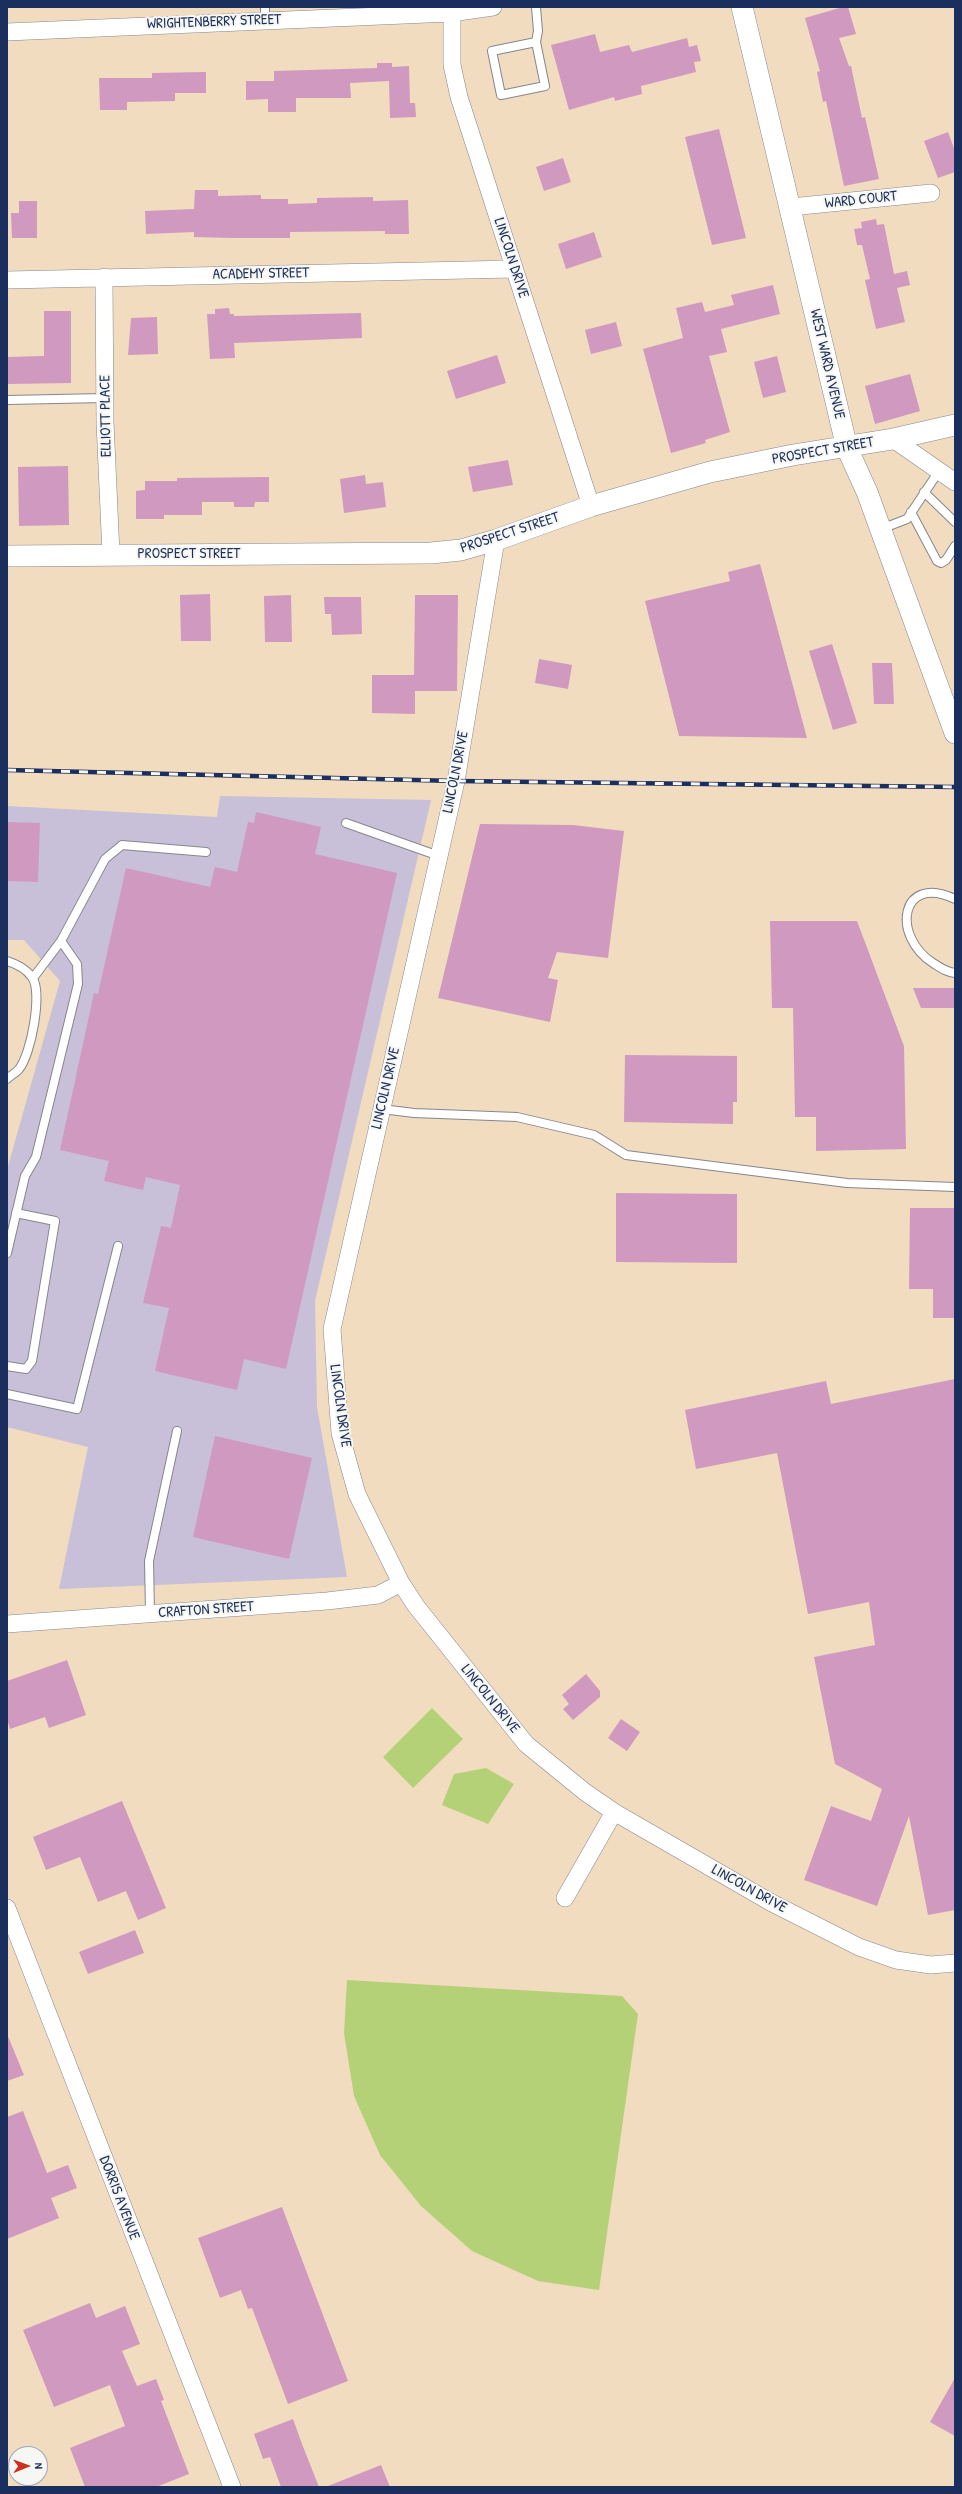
<!DOCTYPE html>
<style>
body{margin:0}
#map{position:relative;width:962px;height:2494px;overflow:hidden;background:#f1dcbf;font-family:"Patrick Hand",sans-serif}
canvas{display:block}
.frame{position:absolute;inset:0;border:8px solid #1b2f5e;pointer-events:none}
.north{position:absolute;left:8px;top:2446px;width:40px;height:40px;box-sizing:border-box;background:#f6f6f2;border:1px solid #9ea6b7;border-radius:50%;rotate:89deg;font-size:11px;font-weight:700;line-height:16px;text-align:center;color:#1b2f5e}
.north::after{content:'';display:block;margin:auto;width:14px;height:18px;background:#c8321e;clip-path:polygon(50% 0,100% 100%,50% 72%,0 100%)}
</style>
<div id="map">
<canvas width="962" height="2494"></canvas>
<div class="frame"></div>
<div class="north">N</div>
</div>
<script>
const context = document.querySelector('canvas').getContext('2d');
context.lineJoin = 'round';
function fill(path, color) {
  context.fillStyle = color;
  context.fill(path, 'evenodd');
}
function trace(path, color, width, dash) {
  context.strokeStyle = color;
  context.lineWidth = width;
  context.lineCap = dash ? 'butt' : 'round';
  context.setLineDash(dash || []);
  context.stroke(path);
}
function write(font, color, halo, rows, align = 'center') {
  context.font = font + ' "Patrick Hand",sans-serif';
  context.lineWidth = 4;
  context.setLineDash([]);
  context.textBaseline = 'middle';
  context.strokeStyle = halo;
  context.fillStyle = color;
  for (const [text, x, y, turn = 0] of rows) {
    context.save();
    context.translate(x, y);
    context.rotate((+turn || 0) * Math.PI / 180);
    context.textAlign = isNaN(turn) ? turn : align;
    if (halo) context.strokeText(text, 0, 0);
    context.fillText(text, 0, 0);
    context.restore();
  }
}
const industrial = new Path2D(`
 M220,796L431,800L315,1301L317,1407L347,1577L59,1589L88,1447L7,1427V1170L60,981L24,940H7V806L217,817Z`);
const green = new Path2D(`
 M432,1708L463,1739L413,1788L383,1757Z
 M486,1768L514,1784L488,1824L442,1805L454,1774Z
 M347,1980L622,1996L638,2014L599,2290L538,2281L472,2251L421,2206L380,2155L354,2096L344,2033Z`);
const building = new Path2D(`
 M843,7H848L856,34L839,38L849,66H851L862,118L865,117L879,179L844,186L826,101L823,102L817,72L820,71L805,18Z
 M595,34L600,52L629,45L632,52L687,38L689,47L697,45L701,61L694,62L696,72L641,86L642,94L615,101L614,97L569,110L551,45Z
 M377,63H392V67L409,66L410,103H415L416,117L390,118L389,81L350,83L351,98H296V112H268V99L246,100V81H274V71L377,68Z
 M206,72V93H175V101L127,102V110H100L99,78H152V73Z
 M719,129L746,238L712,245L685,137Z
 M948,132L955,151V172L938,178L924,141Z
 M563,158L571,182L544,191L536,167Z
 M195,190H218V196L261,195V199H288V204L317,203V198L373,197V201L408,200L409,234H385V231L290,232V238H232L194,237V232L146,234L145,211L194,209Z
 M19,201H37V238H12L11,213H19Z
 M876,219L877,225L884,224L894,274L907,271L910,285L897,288L905,322L876,329L865,280L870,279L862,245H857L854,229L862,228L861,222Z
 M594,232L602,257L566,269L558,244Z
 M773,285L780,314L721,329L727,352L709,356L730,432L705,440L706,443L671,453L643,349L683,338L676,308L702,302L705,312L734,305L731,295Z
 M229,308L230,314H234V316L361,313L362,338L234,343L235,358L210,359L207,314H215V309Z
 M44,311H71V383L7,384V357L44,356Z
 M157,317L158,354L128,355L131,318Z
 M616,322L622,346L591,354L585,330Z
 M497,355L506,383L456,399L447,371Z
 M777,356L786,392L763,398L754,362Z
 M910,374L920,411L875,424L865,386Z
 M508,460L513,485L473,492L468,467Z
 M68,466L69,525L19,526L18,467Z
 M365,475L366,484L383,482L386,507L344,513L340,479Z
 M269,477V502H255L254,507H234V502H202V515H164V519H136V491L145,490V481H177V478Z
 M760,564L807,738L679,736L645,601L730,581L728,572Z
 M210,594L211,641H181L180,595Z
 M291,595L292,642H265L264,596Z
 M415,595H458L457,691H415V714L372,713V675H414Z
 M324,597H361L362,634L332,635L331,614H325Z
 M832,644L857,723L833,730L809,651Z
 M539,659L572,665L568,689L535,683Z
 M872,663H892L894,704H874Z
 M256,812L321,827L315,854L397,873L286,1369L244,1359L237,1390L155,1371L169,1308L143,1303L161,1226L171,1228L180,1185L146,1177L143,1190L104,1181L109,1161L60,1150L94,993L98,994L126,868L210,887L215,867L237,872L248,822L254,823Z
 M7,822L40,823L38,882L7,881Z
 M480,824L573,825L624,831L608,958L557,952L548,978L558,980L550,1022L438,998Z
 M770,921H857L904,1046L906,1149L816,1151V1117H795L793,1008H772Z
 M913,988H955V1008H921Z
 M625,1055L737,1056V1102H733V1124L624,1122Z
 M616,1193L737,1194V1263L616,1262Z
 M910,1208H955V1318H933V1289H909Z
 M955,1379V1910L928,1915L909,1816L877,1906L804,1880L831,1806L871,1821L882,1789L835,1764L814,1657L875,1645L869,1602L808,1614L777,1453L696,1469L685,1410L826,1381L831,1404Z
 M215,1436L312,1458L289,1559L193,1537Z
 M67,1660L86,1715L49,1728L45,1717L10,1729L7,1719V1681Z
 M586,1674L600,1691V1697L573,1720L563,1709L569,1704L562,1695Z
 M621,1719L640,1732L627,1751L608,1738Z
 M122,1801L166,1908L138,1920L126,1891L98,1902L80,1857L46,1870L33,1837Z
 M135,1930L144,1953L88,1974L79,1952Z
 M7,2034L24,2075L7,2081Z
 M23,2111L47,2173L68,2165L77,2188L51,2198L59,2218L7,2239V2117Z
 M282,2207L348,2381L288,2404L252,2308L248,2309L241,2290L220,2298L198,2238Z
 M90,2303L96,2318L125,2306L140,2344L122,2351L137,2386L156,2379L164,2400L161,2401L189,2474L156,2487H85L70,2448L125,2426L110,2385L54,2407L23,2330Z
 M955,2378V2436L930,2422Z
 M293,2419L302,2444L319,2487H281L270,2457L263,2459L254,2434Z
 M381,2465L390,2487H328V2486Z`);
const service = new Path2D(`
 M265,7V20
 M536,7L538,31L536,42L545,86L501,95L492,51L536,42
 M7,400L105,398
 M924,492L955,522
 M911,512L937,561L941,563L946,560L955,546
 M881,529L907,519L939,471
 M346,823L439,856
 M955,899C900,873 891,936 933,963C941,968 946,972 955,973
 M7,961C17,964 26,969 32,977C43,992 31,1055 19,1069C16,1073 11,1075 7,1079
 M33,978L61,941L105,859L122,845L206,852
 M382,1109L414,1113L517,1117L594,1135L626,1155L847,1183L955,1187
 M7,1253L25,1176L36,1157L78,984L77,964L61,941
 M7,1366L26,1369L32,1361L55,1221L16,1213
 M7,1394L77,1409L118,1246
 M150,1613L149,1561L177,1431`);
const minor = new Path2D(`
 M452,7V65L459,97L591,506
 M7,32L451,13L493,7
 M791,207L931,193
 M104,277L105,422L111,554
 M7,280L514,269
 M893,439L955,482
 M496,540L456,781L332,1329L340,1433L357,1494L401,1583L416,1606L526,1744L585,1792L614,1812L772,1903L859,1947L896,1960L931,1965L955,1963
 M7,1624L327,1601L378,1595L401,1583
 M565,1898L614,1812
 M7,1908L232,2487`);
const tertiary = new Path2D(`
 M742,7L847,448L867,492L955,733
 M7,556L431,553L461,550L496,540L591,506L710,472L793,455L893,439L955,425`);
const rail = new Path2D(`
 M7,770L456,781L955,787`);
const streetNames = [
 ["WRIGHTENBERRY STREET",214,22,-2],
 ["WARD COURT",861,200,-6],
 ["LINCOLN DRIVE",511,258,72],
 ["ACADEMY STREET",261,274,-1],
 ["WEST WARD AVENUE",827,364,77],
 ["ELLIOTT PLACE",106,416,-91],
 ["PROSPECT STREET",823,451,-10],
 ["PROSPECT STREET",510,533,-18],
 ["PROSPECT STREET",189,554],
 ["LINCOLN DRIVE",456,772,-79],
 ["LINCOLN DRIVE",386,1088,-77],
 ["LINCOLN DRIVE",340,1406,82],
 ["CRAFTON STREET",206,1610,-4],
 ["LINCOLN DRIVE",490,1699,51],
 ["LINCOLN DRIVE",749,1889,29],
 ["DORRIS AVENUE",119,2198,69]
];
fill(industrial, '#c8bfd8');
fill(green, '#b4d177');
fill(building, '#d099bf');
trace(service, '#86868e', 10);
trace(minor, '#86868e', 18);
trace(tertiary, '#86868e', 22);
trace(service, '#fff', 8);
trace(minor, '#fff', 17);
trace(tertiary, '#fff', 21);
trace(rail, '#1b2f5e', 4.5);
trace(rail, '#f6f6f2', 3, [9]);
write('15px', '#1b2f5e', '#f6f6f2', streetNames);
</script>
